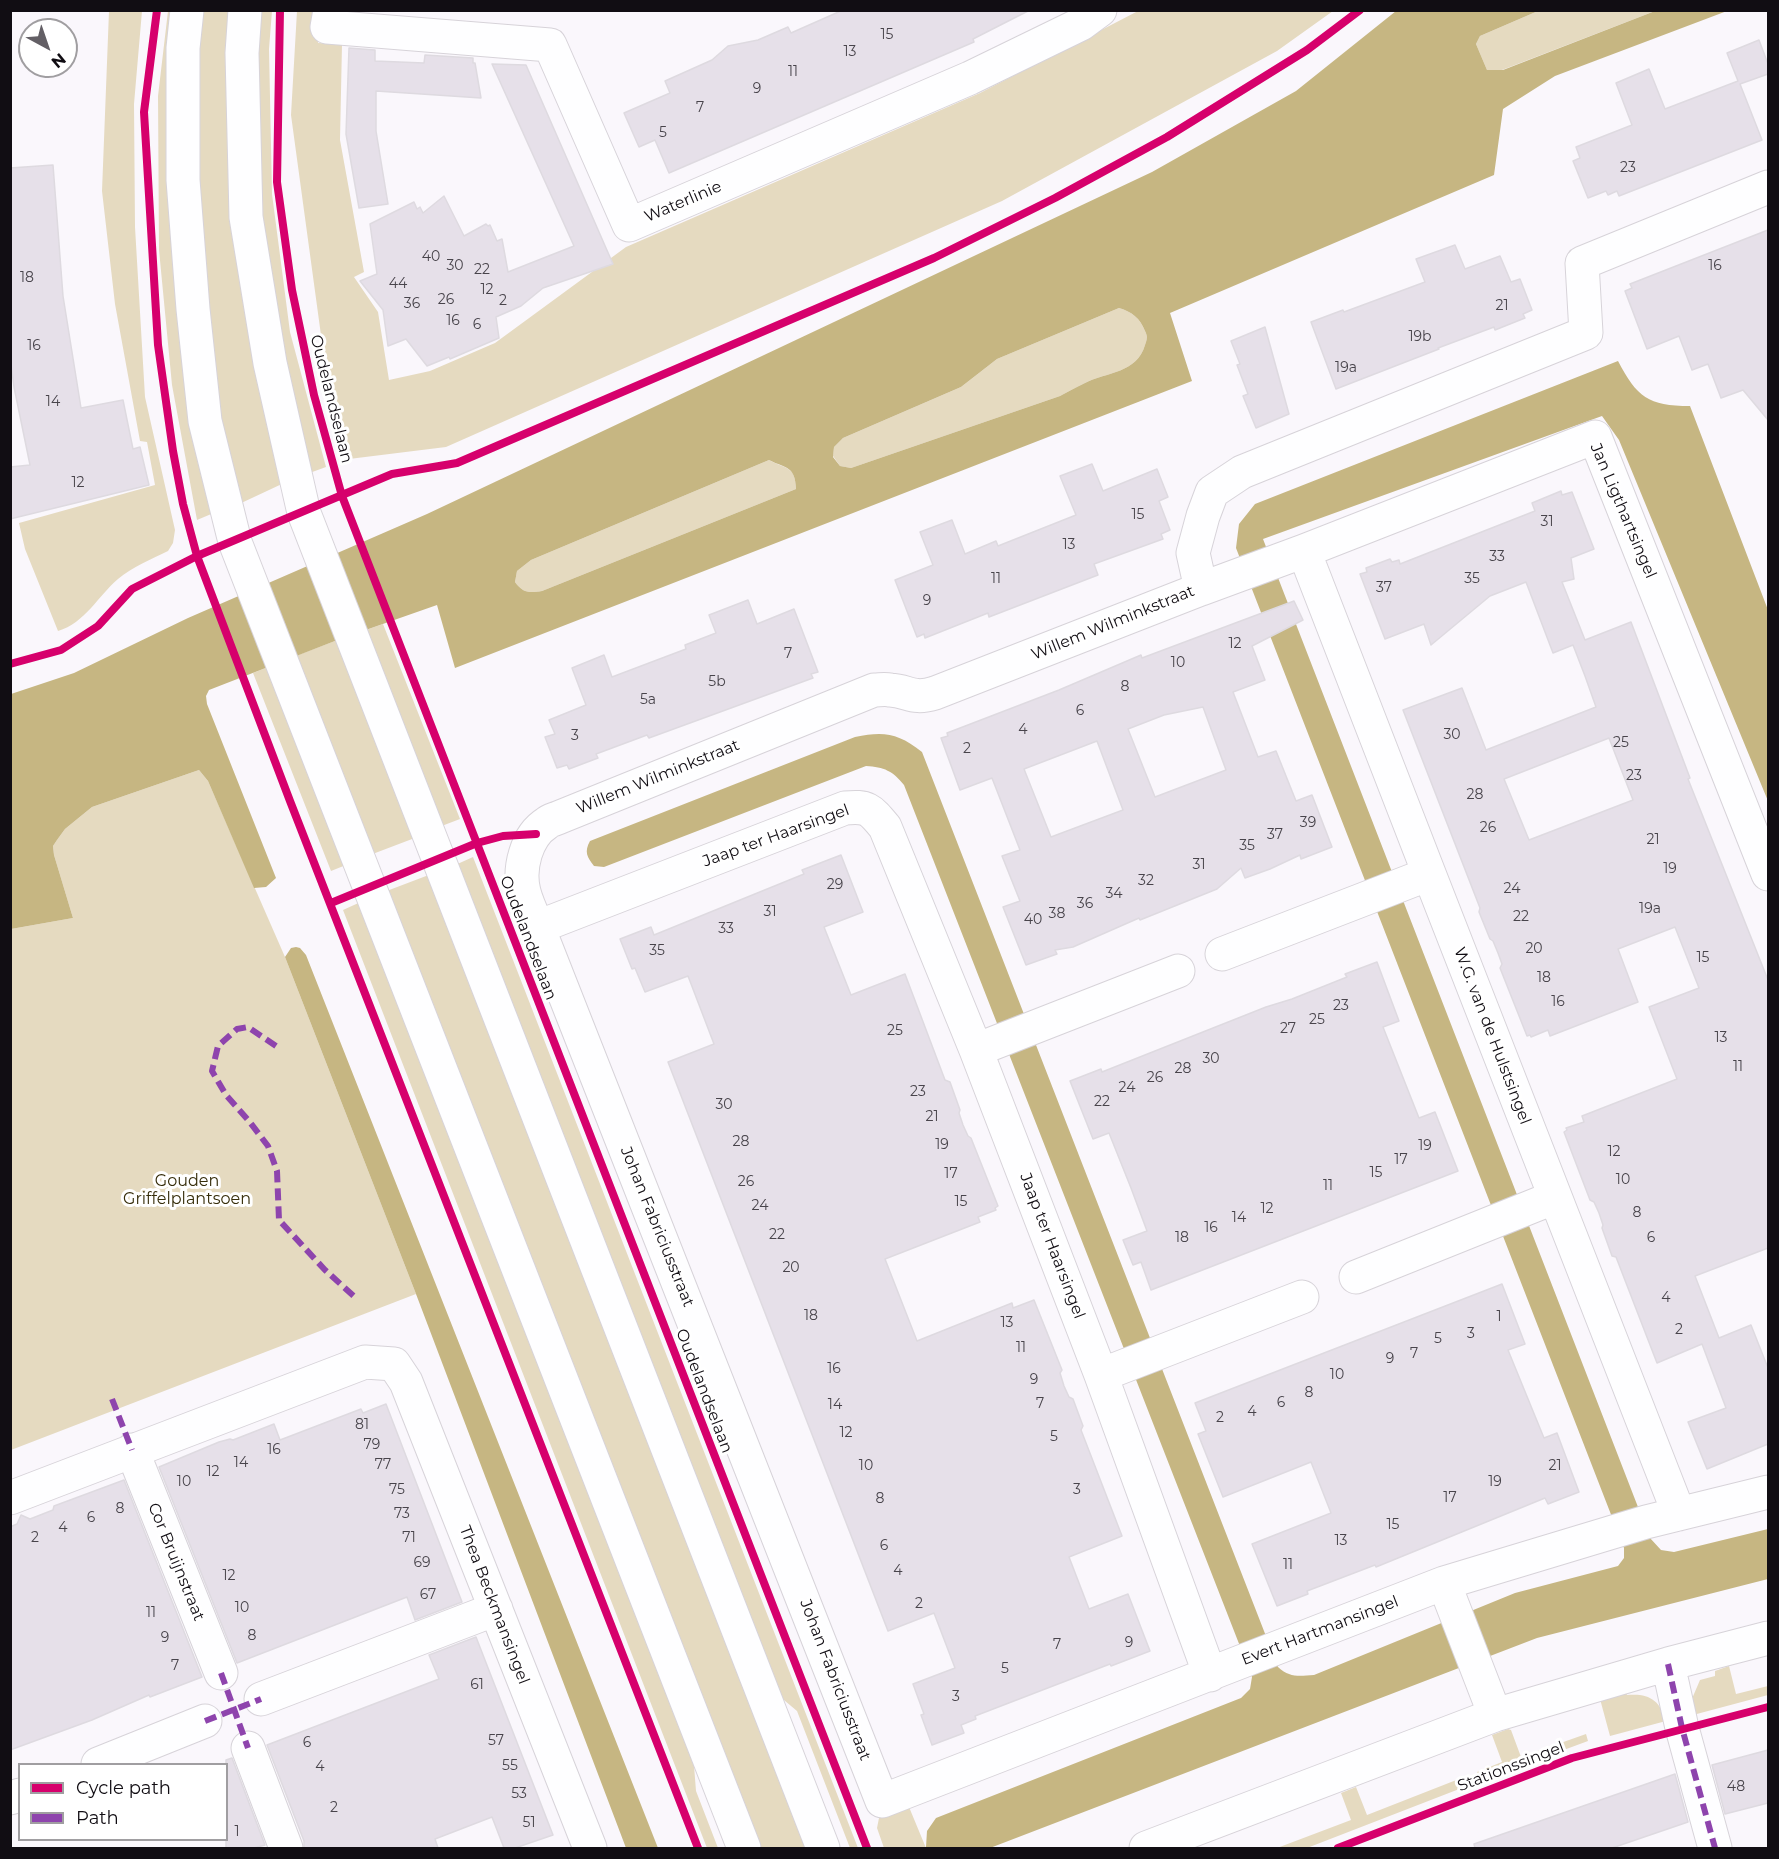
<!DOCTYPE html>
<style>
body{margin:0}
#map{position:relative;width:1779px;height:1859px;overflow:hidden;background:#faf7fc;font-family:Montserrat,sans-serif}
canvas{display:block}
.frame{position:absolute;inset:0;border:12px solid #110d13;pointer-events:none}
.legend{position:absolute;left:18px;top:1763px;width:210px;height:78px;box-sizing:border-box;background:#fff;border:2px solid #a09ea1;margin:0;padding:8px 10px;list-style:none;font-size:18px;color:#110d13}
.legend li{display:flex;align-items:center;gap:12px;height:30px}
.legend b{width:30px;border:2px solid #a09ea1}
.north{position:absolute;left:18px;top:18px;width:60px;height:60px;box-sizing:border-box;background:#fff;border:2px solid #a09ea1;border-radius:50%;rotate:140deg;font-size:16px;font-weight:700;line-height:24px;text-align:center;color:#110d13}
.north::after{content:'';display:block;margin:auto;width:21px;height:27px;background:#635f65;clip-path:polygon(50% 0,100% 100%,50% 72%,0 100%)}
</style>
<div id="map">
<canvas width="1779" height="1859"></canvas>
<div class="frame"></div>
<ul class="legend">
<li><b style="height:8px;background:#d6006c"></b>Cycle path</li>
<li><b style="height:8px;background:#8e44ad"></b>Path</li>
</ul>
<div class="north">N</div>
</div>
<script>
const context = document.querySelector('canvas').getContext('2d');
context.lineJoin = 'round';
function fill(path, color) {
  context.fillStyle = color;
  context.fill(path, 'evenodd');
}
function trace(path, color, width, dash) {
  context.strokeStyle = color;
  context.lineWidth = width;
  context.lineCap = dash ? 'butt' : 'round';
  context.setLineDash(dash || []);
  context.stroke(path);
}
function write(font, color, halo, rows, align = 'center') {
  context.font = font + ' Montserrat,sans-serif';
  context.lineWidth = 6;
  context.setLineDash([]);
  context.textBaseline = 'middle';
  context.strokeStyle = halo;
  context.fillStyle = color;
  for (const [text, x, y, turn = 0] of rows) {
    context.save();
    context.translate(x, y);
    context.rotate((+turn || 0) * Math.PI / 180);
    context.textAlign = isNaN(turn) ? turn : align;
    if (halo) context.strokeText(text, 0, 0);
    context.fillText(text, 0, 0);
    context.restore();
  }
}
const green = new Path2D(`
 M109,11H142L134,104L135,227L145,397L175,530L173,543L168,551C152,559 132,567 118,579C98,596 85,623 58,631L25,549L19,523L155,485L147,442L140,441L115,304L102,191Z
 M168,11H179L216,512L197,520L172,385L159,250L158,96Z
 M202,11H238L284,483L237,505L210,366L195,198L197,50Z
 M256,11H272L269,49L272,194L290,332L326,467L304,475L257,192Z
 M297,11H322L318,43L342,44L340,140L364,272L354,277L378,312L389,380L430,371L495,343L626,247L980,93L1138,11H1333L1277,51L1002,201L446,447L349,459L329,394L291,115Z
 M1538,11H1655L1502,70H1487L1476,44L1480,36Z
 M1119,308C1132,312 1140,318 1145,331C1148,337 1147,339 1145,345C1137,373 1107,372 1085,383C1076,387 1068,392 1060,396L851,468L840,466L833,456L834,447L843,438L961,387L997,359Z
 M769,460C788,470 795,466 796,489L542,591C529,593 523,593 515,582L517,571L531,560Z
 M383,624L460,819L439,827L363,631Z
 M340,639L420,836L370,855L293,657Z
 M273,665L351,863L331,871L253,673Z
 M199,770L208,781L285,957L416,1294L11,1450V929L73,918L54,855L53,846L57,840L65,829L92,807Z
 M473,857L858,1848H850L797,1711L772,1690L453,866Z
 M434,873L809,1848H754L384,892Z
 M365,900L692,1740L696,1791L718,1848H707L343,910Z
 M1729,1666L1736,1694L1768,1686V1695L1693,1715L1691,1701L1700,1680L1715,1676V1671Z
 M1626,1692L1627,1695C1649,1693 1660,1700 1666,1721L1610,1736L1600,1699Z
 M1508,1729L1511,1730L1521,1757L1586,1734L1588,1741L1480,1781L1477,1772L1502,1762L1492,1735Z
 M1464,1777L1467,1786L1307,1848H1277L1351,1820L1341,1793L1356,1787L1367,1815Z
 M909,1807L926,1848H884L877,1828L879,1818Z`);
const water = new Path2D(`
 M1396,11H1538L1480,36L1476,44L1487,70H1503L1655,11H1727L1555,76L1503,109L1494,175L1170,313L1192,381L455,668L437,605L340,639L209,690L206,696L207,704L276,878L266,887L254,888L208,781L199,770L92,807L65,829L57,840L53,846L54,855L73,918L11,929V694L74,673L188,618L427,514L1152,172L1296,91ZM1119,308C1132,312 1140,318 1145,331C1148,337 1147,339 1145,345C1137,373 1107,372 1085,383C1076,387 1068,392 1060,396L851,468L840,466L833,457L834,447L843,438L961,387L997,359ZM769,460C787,469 795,466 796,489L542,591C529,593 523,593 515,582L517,571L531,560Z
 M1618,361C1637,397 1648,406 1690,406L1768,610V801L1619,440L1602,416L1263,539L1650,1538L1661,1550L1674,1552L1768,1529V1579L1537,1638L990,1848H928L926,1847L927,1831L936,1818L1241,1698L1250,1689L1252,1677L904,785C893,771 884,767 866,766L604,867L594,866C587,857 584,852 590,841L855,737C884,731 898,733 922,752L1278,1667C1290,1678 1299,1676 1314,1675L1515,1593L1618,1566L1624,1558V1548L1236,548L1239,524L1255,504Z
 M296,947L300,948L306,955L658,1848H626L416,1294L285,957L291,948Z`);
const building = new Path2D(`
 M843,10H1030L973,39L974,42L669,173L655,140L639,147L624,113L670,93L665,81L712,60L728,46L758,40L788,27L791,33Z
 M1759,40L1768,64V74L1740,84L1762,140L1619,196L1617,191L1608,195L1606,191L1588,198L1573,161L1580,158L1576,147L1632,125L1616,83L1649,69L1665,109L1738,81L1727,53Z
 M349,48L375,50V61L424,63L425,55L473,58V63H475L481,98L376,91V131L388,204L359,208L346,134Z
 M492,64L526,65L613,264L543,288L521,306L496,317L499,338L450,359L449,357L427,366L406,339L388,346L383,310L360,281L377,274L370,224L414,202L417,209L420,207L423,213L444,196L464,236L486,224L488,226L490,225L497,241L502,239L508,272L574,246Z
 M53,165L63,296L81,408L123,400L133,449L140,447L149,485L10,519V467L30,465L14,387L10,358V168Z
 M1768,230V420L1743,390L1721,398L1708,364L1692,370L1679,336L1647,349L1625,291L1632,288L1630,284Z
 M1455,245L1465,269L1500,256L1511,282L1520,279L1532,310L1523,314L1525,318L1495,330L1494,327L1438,348L1439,349L1336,389L1311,322L1343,310L1344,312L1425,282L1416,259Z
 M1265,327L1289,414L1256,428L1243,396L1248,394L1237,365L1240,364L1231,341Z
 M1092,464L1103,491L1157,469L1168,497L1159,501L1170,530L1161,534L1163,539L1094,564L1098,575L989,617L988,613L925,638L924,634L917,637L895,580L933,565L920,532L952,520L965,554L996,541L998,546L1076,515L1060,476Z
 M1561,491L1562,495L1572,492L1594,549L1571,558L1574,579L1562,582L1585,640L1631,622L1690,778L1688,779L1768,980V1248L1695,1276L1719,1338L1751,1325L1768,1368V1444L1707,1469L1688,1422L1726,1408L1702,1344L1657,1363L1616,1257L1612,1256L1602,1228L1603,1225L1599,1213L1594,1202L1590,1200L1564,1132L1567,1130L1566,1128L1584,1122L1582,1116L1677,1079L1649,1007L1699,988L1675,927L1618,949L1638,1002L1550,1036L1548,1030L1531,1037L1530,1035L1527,1036L1500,968L1502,964L1498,953L1493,941L1490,939L1479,912L1480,908L1403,710L1462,688L1486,750L1596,707L1585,676L1573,645L1553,653L1526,582L1490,596L1431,645L1424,624L1385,639L1360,574L1367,572L1366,568L1390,559L1392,562L1399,560L1400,564L1535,511L1532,503ZM1609,738L1633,800L1529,840L1504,779Z
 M748,600L757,624L794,609L818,672L811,674L813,678L649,738L647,735L596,754L598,758L569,769L567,765L557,768L545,737L555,734L549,720L586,705L572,668L604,655L612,677L686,649L685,645L716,633L709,615Z
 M1294,601L1303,620L1252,646L1265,680L1233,692L1258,757L1276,751L1296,801L1312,795L1332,847L1301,859L1300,855L1270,869L1245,878L1241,868L1217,889L1140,920L1139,918L1073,947L1055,950L1057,954L1026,965L1003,907L1020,901L1002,856L1020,850L992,778L960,790L941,738L948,736L947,733L1059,690L1141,655L1142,658ZM1203,707L1226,770L1155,797L1128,729L1164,715ZM1097,741L1123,810L1051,837L1024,769Z
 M841,855L863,912L824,927L851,995L905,974L945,1080L950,1082L960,1110L959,1113L963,1125L968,1136L971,1138L998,1206L995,1208L996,1210L978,1217L980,1222L885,1259L917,1341L1012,1303L1013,1308L1034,1300L1062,1370L1060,1373L1064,1386L1069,1397L1073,1399L1083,1426L1081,1430L1122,1536L1069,1557L1089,1609L1128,1594L1150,1651L1111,1666L1110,1664L975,1716L976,1719L961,1725L964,1733L932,1745L921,1715L924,1714L913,1684L955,1668L934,1613L888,1631L668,1062L714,1044L688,976L645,992L635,968L632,969L620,939L651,927L654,935L804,874L802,870Z
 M1377,962L1399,1021L1383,1027L1419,1118L1435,1112L1458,1171L1151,1290L1141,1262L1133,1265L1123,1240L1147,1231L1131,1188L1109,1133L1093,1139L1070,1081L1101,1069L1102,1072L1266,1007L1292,999L1347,977L1345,974Z
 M1502,1284L1525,1344L1508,1350L1544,1438L1557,1433L1579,1492L1548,1504L1545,1498L1376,1567L1375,1565L1307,1591L1308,1594L1277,1606L1252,1544L1331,1513L1311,1462L1223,1497L1198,1434L1206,1431L1195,1403Z
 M386,1404L462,1602L415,1620L407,1597L237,1663L159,1467L219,1442L230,1439L233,1440L274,1424L280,1440L361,1409L363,1413Z
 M124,1480L202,1677L150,1697L149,1695L92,1720L10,1750V1527L17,1524L21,1515L30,1519L53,1510L54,1506Z
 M476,1637L553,1835L515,1848H504L492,1817L435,1839L438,1848H304V1841L267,1745L439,1679L429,1655Z
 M1768,1750V1803L1725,1814L1712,1765Z
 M232,1758L265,1845L254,1848H226V1760Z
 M1675,1774L1688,1822L1612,1848H1475L1474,1844Z`);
const minor = new Path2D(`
 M330,10L327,27L550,45L629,225L970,78L1081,24L1100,10
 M1768,187L1582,263L1586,333L1242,472L1212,492L1203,516L1193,553L1201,589L935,693C912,700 909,691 890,690C885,689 879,690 874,690L560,817C556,819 550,820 547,823C526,836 518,869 524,892C527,904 533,916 538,927L882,1801L1444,1583L1646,1522L1768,1492
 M1304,551C1429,872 1552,1194 1679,1514
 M1201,589L1304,551L1595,437L1768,874
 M538,927L845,808C868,806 870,809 885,827L976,1050L1101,1375L1210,1675
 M1222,954L1429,874
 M976,1050L1178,971
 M1356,1277L1553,1198
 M1101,1375L1302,1297
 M132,1450L221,1673
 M10,1498L365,1362L394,1364L406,1382L590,1848
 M1444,1583L1495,1715
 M1668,1664L1682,1728L1715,1848
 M261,1699L496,1609
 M248,1748L286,1848
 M98,1764L205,1721
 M10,1798L20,1795
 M1146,1848L1495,1715L1668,1664L1768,1638`);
const major = new Path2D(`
 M187,10L183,48V180L193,309L205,421L235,542L744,1848
 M245,10L242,53L246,217L270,363L304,513L823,1848`);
const quiet = new Path2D(`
 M276,1046L248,1027L237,1029L218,1046L212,1071L226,1095L249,1121L268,1146L277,1171L279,1220L325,1270L357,1299
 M112,1399L132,1450
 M1668,1664L1682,1728L1715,1848
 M221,1673L248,1748
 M205,1721L261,1699`);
const cycleway = new Path2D(`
 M157,10L144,112L158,345L173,451L183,504L197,556L290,801L698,1848
 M280,10L277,182L292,290L314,395L342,496L867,1848
 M10,664L61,650L98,626L132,589L197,556L392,474L457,463L934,258L1055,198L1167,137L1307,50L1360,10
 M331,903L477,843L503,836L536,834
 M1338,1848L1572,1758L1768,1707`);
const numberNames = [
 ["15",887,35],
 ["13",850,52],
 ["11",793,72],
 ["9",757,89],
 ["7",700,108],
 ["5",663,133],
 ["23",1628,168],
 ["40",431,257],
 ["30",455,266],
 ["16",1715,266],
 ["22",482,270],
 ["18",27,278],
 ["44",398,284],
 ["12",487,290],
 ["26",446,300],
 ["2",503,301],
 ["36",412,304],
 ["21",1502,306],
 ["16",453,321],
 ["6",477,325],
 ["19b",1420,337],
 ["16",34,346],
 ["19a",1346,368],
 ["14",53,402],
 ["12",78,483],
 ["15",1138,515],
 ["31",1547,522],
 ["13",1069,545],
 ["33",1497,557],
 ["11",996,579],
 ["35",1472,579],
 ["37",1384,588],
 ["9",927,601],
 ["12",1235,644],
 ["7",788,654],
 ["10",1178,663],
 ["5b",717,682],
 ["8",1125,687],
 ["5a",648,700],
 ["6",1080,711],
 ["4",1023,730],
 ["30",1452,735],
 ["3",575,736],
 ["25",1621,743],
 ["2",967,749],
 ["23",1634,776],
 ["28",1475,795],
 ["39",1308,823],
 ["26",1488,828],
 ["37",1275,835],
 ["21",1653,840],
 ["35",1247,846],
 ["31",1199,865],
 ["19",1670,869],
 ["32",1146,881],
 ["29",835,885],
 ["24",1512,889],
 ["34",1114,894],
 ["36",1085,904],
 ["19a",1650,909],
 ["31",770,912],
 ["38",1057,914],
 ["22",1521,917],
 ["40",1033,920],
 ["33",726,929],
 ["20",1534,949],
 ["35",657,951],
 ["15",1703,958],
 ["18",1544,978],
 ["16",1558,1002],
 ["23",1341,1006],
 ["25",1317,1020],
 ["27",1288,1029],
 ["25",895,1031],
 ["13",1721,1038],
 ["30",1211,1059],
 ["11",1738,1067],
 ["28",1183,1069],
 ["26",1155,1078],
 ["24",1127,1088],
 ["23",918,1092],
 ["22",1102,1102],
 ["30",724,1105],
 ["21",932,1117],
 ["28",741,1142],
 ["19",942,1145],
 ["19",1425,1146],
 ["12",1614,1152],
 ["17",1401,1160],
 ["15",1376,1173],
 ["17",951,1174],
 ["10",1623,1180],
 ["26",746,1182],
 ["11",1328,1186],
 ["15",961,1202],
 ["24",760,1206],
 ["12",1267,1209],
 ["8",1637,1213],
 ["14",1239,1218],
 ["16",1211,1228],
 ["22",777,1235],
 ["18",1182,1238],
 ["6",1651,1238],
 ["20",791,1268],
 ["4",1666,1298],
 ["18",811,1316],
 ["1",1499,1317],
 ["13",1007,1323],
 ["2",1679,1330],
 ["3",1471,1334],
 ["5",1438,1339],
 ["11",1021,1348],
 ["7",1414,1354],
 ["9",1390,1359],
 ["16",834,1369],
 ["10",1337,1375],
 ["9",1034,1380],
 ["8",1309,1393],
 ["6",1281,1403],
 ["7",1040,1404],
 ["14",835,1405],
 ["4",1252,1412],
 ["2",1220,1418],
 ["81",362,1425],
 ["12",846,1433],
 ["5",1054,1437],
 ["79",372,1445],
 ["16",274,1450],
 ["14",241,1463],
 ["77",383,1465],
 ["10",866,1466],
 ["21",1555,1466],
 ["12",213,1472],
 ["10",184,1482],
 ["19",1495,1482],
 ["75",397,1490],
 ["3",1077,1490],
 ["17",1450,1498],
 ["8",880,1499],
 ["8",120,1509],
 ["73",402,1514],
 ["6",91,1518],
 ["15",1393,1525],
 ["4",63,1528],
 ["2",35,1538],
 ["71",409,1538],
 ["13",1341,1541],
 ["6",884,1546],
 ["69",422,1563],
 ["11",1288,1565],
 ["4",898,1571],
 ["12",229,1576],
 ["67",428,1595],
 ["2",919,1604],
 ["10",242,1608],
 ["11",151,1613],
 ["8",252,1636],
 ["9",165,1638],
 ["9",1129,1643],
 ["7",1057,1645],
 ["7",175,1666],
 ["5",1005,1669],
 ["61",477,1685],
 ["3",956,1697],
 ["57",496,1741],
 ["6",307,1743],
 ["55",510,1766],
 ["4",320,1767],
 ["48",1736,1787],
 ["53",519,1794],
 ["2",334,1808],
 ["51",529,1823],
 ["1",237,1832]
];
const streetNames = [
 ["Waterlinie",683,202,-23],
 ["Oudelandselaan",331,399,76],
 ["Jan Ligthartsingel",1623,511,67],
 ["Willem Wilminkstraat",1113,623,-22],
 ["Willem Wilminkstraat",658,777,-22],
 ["Jaap ter Haarsingel",776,836,-20],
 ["Oudelandselaan",528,938,69],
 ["W.G. van de Hulstsingel",1492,1036,69],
 ["Johan Fabriciusstraat",657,1227,68],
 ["Jaap ter Haarsingel",1052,1246,69],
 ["Oudelandselaan",704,1391,69],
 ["Cor Bruijnstraat",176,1562,68],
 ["Thea Beckmansingel",494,1605,69],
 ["Evert Hartmansingel",1320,1631,-21],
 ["Johan Fabriciusstraat",835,1680,69],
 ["Stationssingel",1511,1767,-21]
];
const parkNames = [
 ["Gouden",187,1181],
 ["Griffelplantsoen",187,1199]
];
fill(green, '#e5dac0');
fill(water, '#c6b682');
fill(building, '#e6e0e9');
trace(building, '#dedae0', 1.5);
trace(minor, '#d7d3d9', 35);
trace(major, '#d7d3d9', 35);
trace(minor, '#fefeff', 33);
trace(major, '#fefeff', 33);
trace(quiet, '#8e44ad', 6, [12, 6]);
trace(cycleway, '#d6006c', 8);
write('14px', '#48444b', null, numberNames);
write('16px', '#110d13', '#fff', streetNames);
write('16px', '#362d0a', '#fff', parkNames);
</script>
